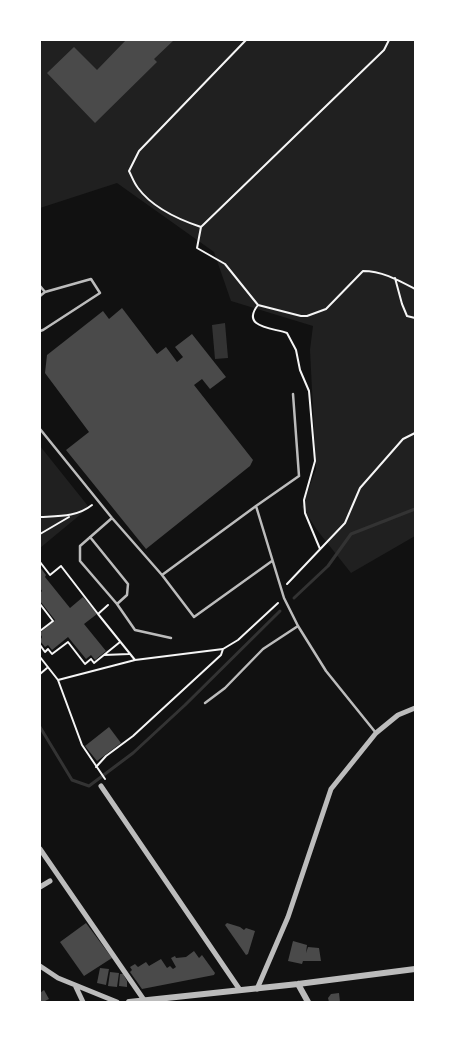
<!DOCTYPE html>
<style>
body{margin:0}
#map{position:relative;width:455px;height:1042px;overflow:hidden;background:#111;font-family:"Public Sans",sans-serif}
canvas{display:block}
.frame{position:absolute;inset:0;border:41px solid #fff;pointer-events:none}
</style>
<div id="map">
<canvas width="455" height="1042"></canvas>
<div class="frame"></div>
</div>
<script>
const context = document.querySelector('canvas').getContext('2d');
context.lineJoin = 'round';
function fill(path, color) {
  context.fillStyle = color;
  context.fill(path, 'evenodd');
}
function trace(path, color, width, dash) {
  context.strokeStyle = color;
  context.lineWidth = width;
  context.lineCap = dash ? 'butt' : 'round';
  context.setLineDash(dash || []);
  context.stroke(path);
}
const green = new Path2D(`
 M43,40H415V536L351,573L317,530L302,507L316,469L310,350L313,326L231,301L214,252L117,183L40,208V43Z
 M40,446L88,506L81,514L40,548Z`);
const water = new Path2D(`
 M225,323L228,358L215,359L212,325Z`);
const stream = new Path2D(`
 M294,598L328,566L351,534L415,509
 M40,727L72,780L89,786L133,753L185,705L280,611`);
const building = new Path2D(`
 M126,40H174L154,59L157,62L95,123L47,73L74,47L97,70Z
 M122,308L157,354L166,347L177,362L183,357L175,347L192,334L226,377L210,389L202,379L194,385L253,460L250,466L146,549L66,450L89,432L45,373L47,355L103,311L109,319Z
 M40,567L46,575L45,577L70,608L83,597L97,614L84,624L106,651L95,660L91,655L86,659L68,637L52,650L48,645L45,647L40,641L42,637L40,633L55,620L40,601V593L42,591L40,588Z
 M109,727L121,743L97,761L85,746Z
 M86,923L112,958L84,976L60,942Z
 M227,923L240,927L244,930L246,928L255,931L248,954L246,955L225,925Z
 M293,941L307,945L306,953L308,947L319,948L321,961H303L302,964L288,961Z
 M194,951L199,958L202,955L215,973L214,975L142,989L130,972L132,970L130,967L135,964L138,967L146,962L149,966L161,959L167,968L170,966L173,969L176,967L171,958L175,956L176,958L186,957Z
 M100,968L109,969L106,985L97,983Z
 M110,972L119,973L117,987L108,986Z
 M120,974H123L127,981V987L119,986Z
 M44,990L49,999L43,1002H40V993Z
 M339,993L340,1002H329L328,998L331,994Z`);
const path = new Path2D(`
 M201,227C180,220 152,207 138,188C134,183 132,177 129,171L139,151L246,40
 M395,278L402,304L407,316L415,318
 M258,305L225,264L197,248L201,227L384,50L389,40
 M40,517C59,516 77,517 92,505
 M40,534L69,517
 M320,549L305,513L304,500L315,461L309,391L300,370L296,350L287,333C274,328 240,328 258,305L301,316H307L326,309L363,271C382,271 398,280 415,289
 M40,562L50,575L61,566L98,614
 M287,584L345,523L360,488L403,439L415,433
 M40,604L53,621L40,631
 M108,605L98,614L135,660
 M40,645L45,652L48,649L52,654L68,642L85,664L91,659L94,663L120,642
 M104,655L129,654
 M40,657L58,680L82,745L105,779
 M40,674L47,668
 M58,680L135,660L223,649L238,640L278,603
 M96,767L106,756L133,736L221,655L223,649`);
const service = new Path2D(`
 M40,286L45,292
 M40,296L45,292L91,279L100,293L43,330L40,331
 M40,429L112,518L162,575L194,617L272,561
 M256,506L299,476L293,394
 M90,537L128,584L127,595L117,604L80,561V546L112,518
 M162,575L256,506L284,598L298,626L326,671L376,733
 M117,604L135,630L171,638
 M205,703L225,688L263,649L298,626`);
const minor = new Path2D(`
 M101,786L240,990
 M40,849L144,1000
 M40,887L50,881
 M40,966L58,978L117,1002
 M75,985L83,1002
 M257,989L288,917L331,789L376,733L398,715L415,708`);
const tertiary = new Path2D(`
 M298,984L308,1002
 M129,1002L298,984L415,969`);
fill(green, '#202020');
fill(water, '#333');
trace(stream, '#333', 3);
fill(building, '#4a4a4a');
trace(path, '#f5f5f5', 2);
trace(service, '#bcbcbc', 2.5);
trace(minor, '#bcbcbc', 5);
trace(tertiary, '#bcbcbc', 6);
</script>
